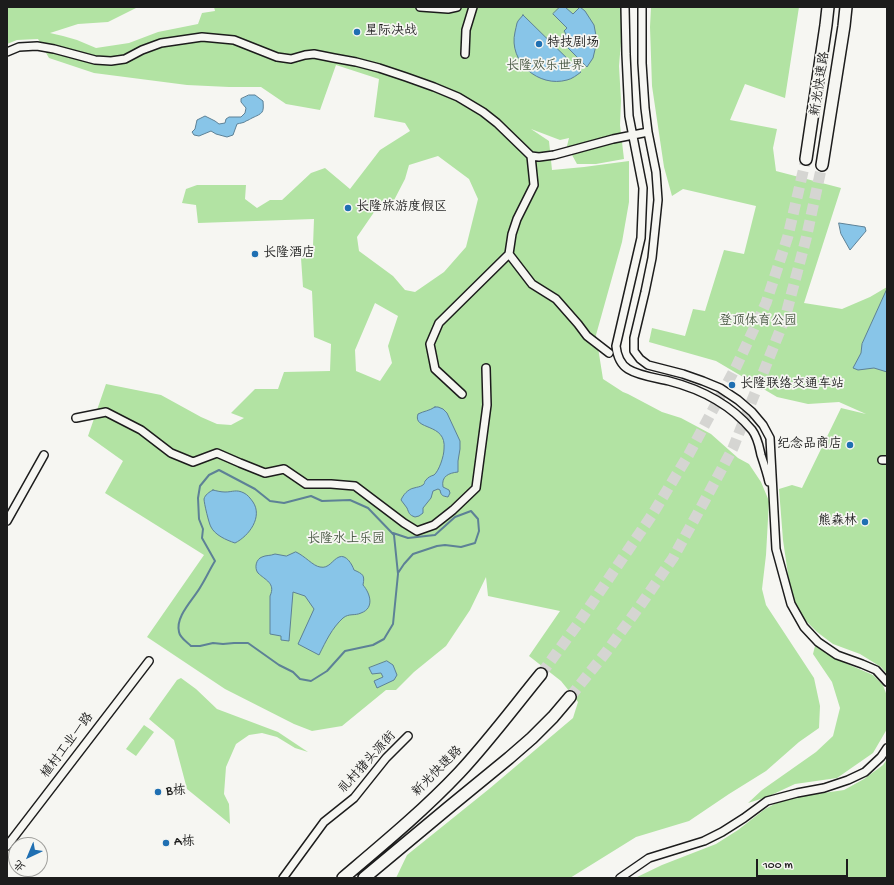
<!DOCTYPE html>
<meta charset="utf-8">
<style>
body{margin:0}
#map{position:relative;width:894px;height:885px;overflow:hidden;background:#f6f6f2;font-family:"Gochi Hand","LXGW WenKai TC",sans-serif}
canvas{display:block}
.frame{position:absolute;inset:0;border:8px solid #1c1c1c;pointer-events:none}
.north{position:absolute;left:8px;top:837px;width:40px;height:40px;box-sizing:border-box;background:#f6f6f2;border:1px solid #9f9f9c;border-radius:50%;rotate:224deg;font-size:11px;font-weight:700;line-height:16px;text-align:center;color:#1c1c1c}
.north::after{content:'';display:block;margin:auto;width:14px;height:18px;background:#1f6fb2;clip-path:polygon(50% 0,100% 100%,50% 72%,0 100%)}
.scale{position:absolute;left:756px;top:859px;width:92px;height:18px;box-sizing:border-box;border:2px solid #1c1c1c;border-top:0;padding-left:5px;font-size:12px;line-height:14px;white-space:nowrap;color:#1c1c1c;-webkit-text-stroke:3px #f6f6f2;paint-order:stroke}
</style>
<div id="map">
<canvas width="894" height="885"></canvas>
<div class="frame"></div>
<div class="north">北</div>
<div class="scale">100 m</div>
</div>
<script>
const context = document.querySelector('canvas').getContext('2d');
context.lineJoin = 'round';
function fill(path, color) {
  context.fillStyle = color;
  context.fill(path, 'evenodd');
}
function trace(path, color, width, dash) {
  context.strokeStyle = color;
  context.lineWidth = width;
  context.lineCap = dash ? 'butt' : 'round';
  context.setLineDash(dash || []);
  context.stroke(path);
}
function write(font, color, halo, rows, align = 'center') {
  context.font = font + ' "Gochi Hand","LXGW WenKai TC",sans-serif';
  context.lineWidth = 3.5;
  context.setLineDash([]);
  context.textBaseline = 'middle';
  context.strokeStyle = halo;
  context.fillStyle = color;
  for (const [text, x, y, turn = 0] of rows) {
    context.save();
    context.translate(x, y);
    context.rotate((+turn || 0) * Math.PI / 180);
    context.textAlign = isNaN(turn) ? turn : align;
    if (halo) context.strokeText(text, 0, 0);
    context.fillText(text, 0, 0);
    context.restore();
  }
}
const green = new Path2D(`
 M7,7H138L108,22L78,24L50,33L63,36L77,40L96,48L129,43L158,32L198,24L202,13L215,11L214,7H621L622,30L619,66L621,101L620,125L624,159L596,164H577L567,146L569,138L560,140L531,129L549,141L552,170L584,167L629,161V202L622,242L596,335L603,379L623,392L628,394L662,412L681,418L711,434L738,458L749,464L761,482L769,501L766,555L762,589L766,605L814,678L820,706L819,728L799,742L766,771L729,794L689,821L636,837L570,878H396L407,855L489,789L573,718L578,702L561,681L529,656L560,611L488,596L486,577L470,610L446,646L414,672L396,690H386L342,726L312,731L294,724L225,689L147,637L204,555L105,493L123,461L88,436L106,384L161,395L201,417L217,424L231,425L244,418L231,413L255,389H278L284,372L330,371L331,344L314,337L312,291L303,287L301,258L313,246L314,219L198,223L196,205L182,203L186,189L197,185H246L245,199L257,208L270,200H282L311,173L325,168L350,189L380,150L410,131L405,123L374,117L379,79L336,65L320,110L286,104L261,87H229L187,85L94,73L49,58L38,39L17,40L7,44ZM438,156L469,179L478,199L466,247L444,272L415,292L405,290L393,276L359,251L357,237L381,202L390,208L405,179L409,165ZM375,303L398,316L388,346L392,363L380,381L356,371L355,350Z
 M651,7H799L785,98L745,84L730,120L777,129L773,148L776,171L841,188L804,303L842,309L870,297L887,287V674L881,667L860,654L833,644L817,632L801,616L791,595L783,540L779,489L792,485L802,488L841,408L866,414L839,402L808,404L777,397L716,361L649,342L652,328L685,336L693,309L705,311L724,250L744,254L756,206L683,189L672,196L664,167L652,86L650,27Z
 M815,646L845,663L873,675L883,685L887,696V729L873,753L837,778L795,784L767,797L748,803L762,790L816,752L833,736L840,708L832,682L813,654Z
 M181,678L196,689L217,709L278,732L308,752L295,748L277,737L262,733L249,735L236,744L226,767L224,794L229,804L230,824L187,789L174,740L149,719L177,680Z
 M144,725L154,732L136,756L126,749Z
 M887,759V878H635L662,865L716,844L738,830L765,809L782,800L803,796L844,790L864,779L883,765Z`);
const water = new Path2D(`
 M560,7H565L573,14L580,7L585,11L594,25L597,41L593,58L587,67L560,40L566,34L564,31L567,28L553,14Z
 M523,15L581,72C577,75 572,79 567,80C539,88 508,62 515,32C516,29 516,26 517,23C518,20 521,18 523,15Z
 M249,95H255L263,101C264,113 263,113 252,118C250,119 249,120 246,121C244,123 240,123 237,124L233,135L227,137L216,134L211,131L199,136L194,135L192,132L195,129L197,120L205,116L215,121L219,124L225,123L226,119L229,117H241L245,113L246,108L241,102V99Z
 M839,223L865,227L866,231L850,250L841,234Z
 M887,289V372L874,368L858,370L853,368L861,353L862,344Z
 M435,407H438L443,409L447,413L460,441V449L458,461V472C449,473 441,476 443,487L449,490L450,493L448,497C443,496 441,496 440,490L438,489L433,491L431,498L423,508V513L419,516L415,517C409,515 409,513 407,508C405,505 403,503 401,500C403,495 408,489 414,488C417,487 420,487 423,485C426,482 423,483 426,480C428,477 431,476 434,475C439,471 444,456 444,449C447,422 412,431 418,414C424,411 429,411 435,407Z
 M213,490C217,491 221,492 225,492C233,492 236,489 244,493C248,495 250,498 253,502C263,517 249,536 235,543C226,540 215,535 211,527C209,524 204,503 204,499C205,495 209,492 213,490Z
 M296,552C305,556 313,566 320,567C329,569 332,560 339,557C346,554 352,564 354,570C363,574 365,575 363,585C370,593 375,608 361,613C355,616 349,613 343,618C332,628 326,641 319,655L298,644L314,609L305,596L293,592L289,641L281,640V636L270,634V596C276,583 265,580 258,573C254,568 256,559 262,557C266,555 270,556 275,554L286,556Z
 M387,661L393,665L397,675L394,680L377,688L374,681L383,677L381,673L372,674L369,668Z`);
const stream = new Path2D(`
 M219,470L255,489L270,501L284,503L311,496L322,501L350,500L368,508L394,535L398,574L393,624L384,639L373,645L345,651L327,671L311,681L300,679L293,672L279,665L248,643H234L223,644L213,643L200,646H191C187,642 180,638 179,632C175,616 194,599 201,586C206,578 210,569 215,561L202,538L203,529L199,519L198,498L200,486L209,475Z
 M393,533L408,538L435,535L455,517L471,511L478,519L479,531L475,543L461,547L445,545L437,546L413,554L404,564L398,573`);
const highwayTunnel = new Path2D(`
 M541,674L577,625L652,515L689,454L736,367L766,303L788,236L806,159
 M570,697L607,651L642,603L673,558L705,500L733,448L785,318L806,239L822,165`);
const minor = new Path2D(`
 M420,7L448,9L457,7
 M625,7L626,54L629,116L643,188L641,238L616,346C617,355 620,364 628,369C639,376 657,378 669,381C700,389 731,405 752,430C758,438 759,446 761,455C764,464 767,473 769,482
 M642,7V63L645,108L648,132L656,172L658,200L652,258L645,292L634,338V351L640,359L648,365L683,374L703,381L720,388L738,400L752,412L763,425L770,438L776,549L791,604L804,627L818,642L837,655L862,664L876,670L887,682
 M7,52L19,47L37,46L54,49L95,60L111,61L125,59L142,50L161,43L202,37L234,40L277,57L291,59L305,55L314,54L334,58L356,62L379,68L406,77L434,87L458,97L483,112L497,123L531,156L539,157L554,155L613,139L648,132
 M465,54L466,30L473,7
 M531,156L534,185L517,219L512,234L509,254L532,284L556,299L578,324L587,336L609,353
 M462,394L435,369L430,344L439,323L509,254
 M76,418L106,412L141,430L171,453L193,462L217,453L240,463L265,473L284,469L306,484H331L355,486L404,523L417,531L434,525L453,510L476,488L487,405L486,368
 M882,460H887
 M7,521L44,455
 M7,846L149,661
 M283,878L324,822L354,798L386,758L408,736
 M620,878L649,858L704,841L722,832L744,818L767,801L797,793L824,788L848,780L865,772L881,757L887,748`);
const highway = new Path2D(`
 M806,159L826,25L828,7
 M822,165L844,26L846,7
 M343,878C383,844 423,811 459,773C488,742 514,707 541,674
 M364,878L448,808L509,758L532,738L553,717L570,697`);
const markers = [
 [357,32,4,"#1f6fb2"],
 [539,44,4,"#1f6fb2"],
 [348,208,4,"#1f6fb2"],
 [255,254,4,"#1f6fb2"],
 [732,385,4,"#1f6fb2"],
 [850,445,4,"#1f6fb2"],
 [865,522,4,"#1f6fb2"],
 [158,792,4,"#1f6fb2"],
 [166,843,4,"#1f6fb2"]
];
const poiNames = [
 ["星际决战",365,32],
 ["特技剧场",547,44],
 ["长隆旅游度假区",356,208],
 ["长隆酒店",263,254],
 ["长隆联络交通车站",740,385],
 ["纪念品商店",842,445,"right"],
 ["熊森林",857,522,"right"],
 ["B栋",166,792],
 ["A栋",174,843]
];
const parkNames = [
 ["长隆欢乐世界",545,67],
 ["登顶体育公园",758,322],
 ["长隆水上乐园",346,540]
];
const streetNames = [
 ["新光快速路",821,84,-81],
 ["植村工业一路",68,746,-53],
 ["礼村猪头源街",368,763,-48],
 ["新光快速路",438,772,-45]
];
fill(green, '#b2e3a3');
fill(water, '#88c5e8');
trace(water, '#5d8196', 1);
trace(stream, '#5d8196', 2);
trace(highwayTunnel, '#d5d5d2', 11, [11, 5.5]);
trace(minor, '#1c1c1c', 10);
trace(highway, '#1c1c1c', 14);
trace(minor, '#f6f6f2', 7);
trace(highway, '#f6f6f2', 11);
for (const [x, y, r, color] of markers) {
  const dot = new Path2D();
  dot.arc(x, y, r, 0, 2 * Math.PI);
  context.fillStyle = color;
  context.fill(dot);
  trace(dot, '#f6f6f2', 1.5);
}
write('13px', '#1c1c1c', '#f6f6f2', poiNames, 'left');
write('13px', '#495844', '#f6f6f2', parkNames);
write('13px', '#1c1c1c', '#f6f6f2', streetNames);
</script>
